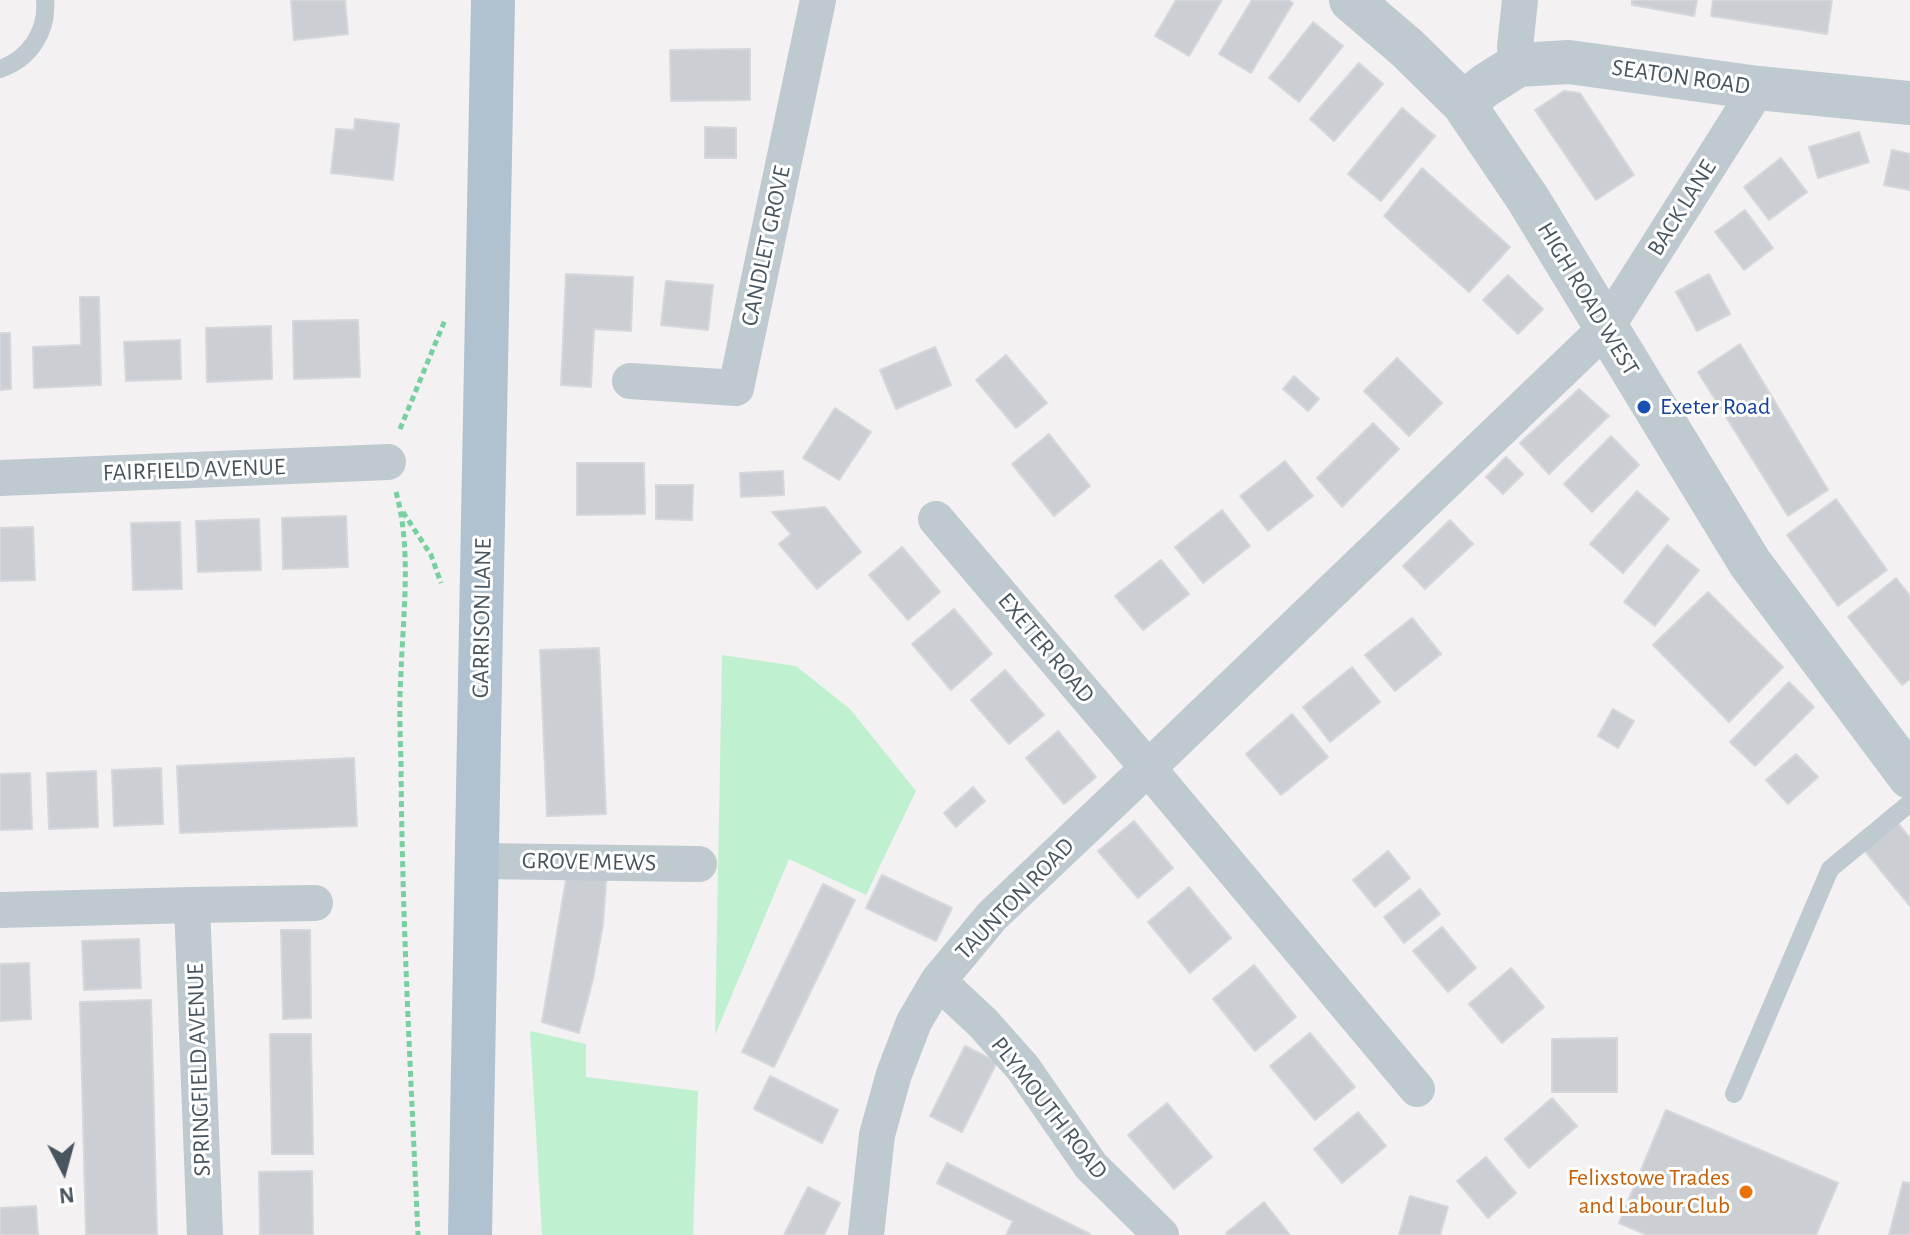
<!DOCTYPE html>
<style>
body{margin:0}
#map{position:relative;width:1910px;height:1235px;overflow:hidden;background:#f3f1f1;font-family:"Alegreya Sans",sans-serif}
canvas{display:block}
.north{position:absolute;left:24px;top:1131px;width:80px;height:80px;-webkit-text-stroke:6px #fff;paint-order:stroke;rotate:174deg;font-size:22px;font-weight:700;line-height:32px;text-align:center;color:#48555f}
.north::after{content:'';display:block;margin:auto;width:28px;height:36px;background:#48555f;clip-path:polygon(50% 0,100% 100%,50% 72%,0 100%)}
</style>
<div id="map">
<canvas width="1910" height="1235"></canvas>
<div class="north">N</div>
</div>
<script>
const context = document.querySelector('canvas').getContext('2d');
context.lineJoin = 'round';
function fill(path, color) {
  context.fillStyle = color;
  context.fill(path, 'evenodd');
}
function trace(path, color, width, dash) {
  context.strokeStyle = color;
  context.lineWidth = width;
  context.lineCap = dash ? 'butt' : 'round';
  context.setLineDash(dash || []);
  context.stroke(path);
}
function write(font, color, halo, rows, align = 'center') {
  context.font = font + ' "Alegreya Sans",sans-serif';
  context.lineWidth = 6;
  context.setLineDash([]);
  context.textBaseline = 'middle';
  context.strokeStyle = halo;
  context.fillStyle = color;
  for (const [text, x, y, turn = 0] of rows) {
    context.save();
    context.translate(x, y);
    context.rotate((+turn || 0) * Math.PI / 180);
    context.textAlign = isNaN(turn) ? turn : align;
    if (halo) context.strokeText(text, 0, 0);
    context.fillText(text, 0, 0);
    context.restore();
  }
}
const green = new Path2D(`
 M722,655L796,666L850,709L916,791L866,895L789,859L715,1035Z
 M530,1031L586,1044V1077L698,1091L693,1235H542Z`);
const building = new Path2D(`
 M291,0H345L348,34L294,40Z
 M1176,0H1222L1189,56L1155,36Z
 M1252,0H1288L1293,3L1251,73L1219,54Z
 M1632,0H1697L1694,16L1632,5Z
 M1713,0H1832L1827,34L1711,16Z
 M1313,22L1343,46L1299,102L1269,78Z
 M750,49V100L671,101L670,50Z
 M1359,63L1383,84L1334,141L1310,119Z
 M1564,91L1580,93L1634,175L1596,200L1535,110Z
 M1402,108L1435,136L1381,201L1348,174Z
 M355,119L399,124L393,180L331,173L336,129L354,130Z
 M705,127L736,128V158H705Z
 M1859,132L1869,162L1818,178L1809,147Z
 M1892,150L1910,154V190L1884,185Z
 M1781,158L1807,192L1769,220L1744,187Z
 M1422,168L1510,247L1469,292L1384,216Z
 M1745,210L1773,248L1744,270L1715,232Z
 M566,274L633,277L631,331L594,329L591,387L561,385Z
 M1709,274L1730,314L1697,331L1676,292Z
 M1508,275L1543,309L1518,334L1483,300Z
 M666,281L713,285L708,330L661,325Z
 M80,297H99L101,385L34,388L33,347L81,345Z
 M358,320L360,377L294,379L293,321Z
 M271,326L272,379L207,382L206,328Z
 M0,333H10L11,389L0,390Z
 M180,340L181,379L126,381L124,342Z
 M1740,344L1828,490L1788,516L1698,372Z
 M935,347L951,385L896,409L880,370Z
 M1006,355L1047,403L1016,428L976,380Z
 M1397,358L1442,403L1409,436L1364,391Z
 M1294,376L1319,399L1308,411L1283,389Z
 M1579,389L1609,416L1549,474L1520,443Z
 M835,408L871,432L839,480L803,458Z
 M1373,423L1399,449L1342,507L1317,478Z
 M1049,434L1090,486L1054,516L1012,464Z
 M1611,436L1639,465L1592,512L1564,484Z
 M1506,457L1523,474L1503,494L1486,477Z
 M1285,461L1313,496L1268,531L1240,496Z
 M577,463H644L645,514L577,515Z
 M783,471L784,495L741,497L740,473Z
 M656,485H693L692,520L656,519Z
 M1637,491L1669,519L1623,573L1590,544Z
 M1836,499L1887,570L1838,606L1787,535Z
 M825,507L861,552L817,589L779,544L791,534L772,512Z
 M1222,510L1250,546L1203,583L1175,547Z
 M346,516L348,567L283,569L282,518Z
 M259,519L261,570L198,572L196,521Z
 M1450,520L1473,544L1425,589L1403,566Z
 M180,522L182,589L133,590L131,523Z
 M33,527L35,580L0,581V528Z
 M1667,545L1699,570L1655,626L1624,602Z
 M902,547L940,592L908,620L869,575Z
 M1161,560L1189,594L1143,630L1115,596Z
 M1896,578L1910,596V679L1902,685L1848,617Z
 M1708,592L1783,667L1729,722L1653,645Z
 M954,609L992,654L951,690L912,644Z
 M1412,618L1441,654L1395,691L1365,655Z
 M599,648L606,814L547,816L540,650Z
 M1352,667L1380,702L1330,742L1303,707Z
 M1005,670L1044,715L1009,744L971,700Z
 M1789,682L1814,707L1755,766L1730,742Z
 M1613,709L1634,721L1618,748L1598,736Z
 M1292,714L1328,757L1281,795L1246,754Z
 M1058,731L1096,777L1064,804L1026,758Z
 M1796,754L1818,777L1788,804L1766,780Z
 M354,758L357,826L180,833L177,766Z
 M161,768L163,824L114,826L112,770Z
 M96,771L98,827L49,829L47,773Z
 M30,773L32,829L0,830V774Z
 M973,787L985,801L956,827L944,813Z
 M1134,821L1173,868L1138,898L1098,851Z
 M1897,822L1910,838V906L1864,850Z
 M1388,851L1410,878L1375,907L1353,880Z
 M568,868H607L603,924L593,979L579,1033L542,1022Z
 M882,875L952,908L936,941L866,908Z
 M823,884L855,900L774,1067L742,1052Z
 M1189,887L1231,938L1190,973L1148,922Z
 M1420,889L1440,914L1404,943L1384,917Z
 M1442,927L1476,968L1448,992L1413,951Z
 M281,930H310L311,1018L283,1019Z
 M139,939L141,988L84,990L82,941Z
 M29,963L31,1019L0,1021V964Z
 M1254,965L1296,1017L1255,1051L1213,999Z
 M1511,968L1544,1007L1502,1043L1469,1004Z
 M151,1000L157,1235H86L80,1002Z
 M1310,1033L1355,1087L1315,1120L1270,1066Z
 M270,1034H311L313,1154H272Z
 M1617,1038V1092H1552V1039Z
 M965,1046L997,1062L962,1132L930,1116Z
 M770,1076L838,1110L822,1143L754,1109Z
 M1552,1098L1577,1126L1529,1168L1505,1139Z
 M1167,1103L1212,1157L1174,1189L1128,1135Z
 M1666,1110L1838,1183L1816,1235H1647L1619,1223Z
 M1358,1112L1386,1146L1342,1183L1314,1149Z
 M1486,1157L1516,1193L1488,1218L1457,1181Z
 M947,1163L1090,1234L1089,1235H1006L1013,1221L937,1183Z
 M312,1171L313,1235H260L259,1172Z
 M1903,1182L1910,1183V1235H1889Z
 M808,1187L840,1203L824,1235H784Z
 M1410,1196L1448,1207L1440,1235H1399Z
 M1264,1202L1290,1235H1227L1226,1233Z
 M36,1206L38,1235H0V1208Z`);
const path = new Path2D(`
 M400,429L445,320
 M396,492C412,550 403,614 401,673C399,703 400,733 401,763C402,921 411,1078 418,1235
 M403,512L431,555L441,583`);
const service = new Path2D(`
 M0,69C29,59 48,32 45,0
 M1734,1094L1830,869L1910,803`);
const minor = new Path2D(`
 M1518,65L1515,47L1520,0
 M630,381L736,388L818,0
 M0,478L388,462
 M936,519L1148,768L1606,328L1758,88
 M479,861L699,864
 M192,905L315,903
 M0,910L192,905L205,1235
 M938,981L983,1023L1023,1068L1091,1166L1161,1235
 M866,1235L877,1135L894,1074L914,1022L938,981L992,916L1148,768L1417,1089`);
const tertiary = new Path2D(`
 M1351,0L1407,48L1463,103L1528,199L1750,563L1910,777
 M1463,103L1486,85L1518,65L1569,62L1758,88L1910,103`);
const primary = new Path2D(`
 M470,1235C480,823 482,412 493,0`);
const markers = [
 [1644,407,8,"#1a4fb4"],
 [1746,1192,8,"#e8710a"]
];
const streetNames = [
 ["SEATON ROAD",1681,77,8],
 ["BACK LANE",1682,208,-58],
 ["CANDLET GROVE",766,246,-78],
 ["HIGH ROAD WEST",1588,299,59],
 ["FAIRFIELD AVENUE",194,470,-2],
 ["GARRISON LANE",482,618,-89],
 ["EXETER ROAD",1046,648,50],
 ["GROVE MEWS",589,862,1],
 ["TAUNTON ROAD",1015,899,-46],
 ["SPRINGFIELD AVENUE",199,1070,-92],
 ["PLYMOUTH ROAD",1049,1108,52]
];
const transitNames = [
 ["Exeter Road",1660,407]
];
const foodNames = [
 ["Felixstowe Trades",1730,1178],
 ["and Labour Club",1730,1206]
];
fill(green, '#bff1d0');
fill(building, '#cbced3');
trace(building, '#d5d7dc', 2);
trace(path, '#76d09f', 5, [6, 4]);
trace(service, '#bec9d0', 18);
trace(minor, '#bec9d0', 36);
trace(tertiary, '#bec9d0', 44);
trace(primary, '#b0c2d0', 44);
for (const [x, y, r, color] of markers) {
  const dot = new Path2D();
  dot.arc(x, y, r, 0, 2 * Math.PI);
  context.fillStyle = color;
  context.fill(dot);
  trace(dot, '#fff', 3);
}
write('24px', '#48555f', '#fff', streetNames);
write('24px', '#164399', '#fff', transitNames, 'left');
write('24px', '#c56008', '#fff', foodNames, 'right');
</script>
